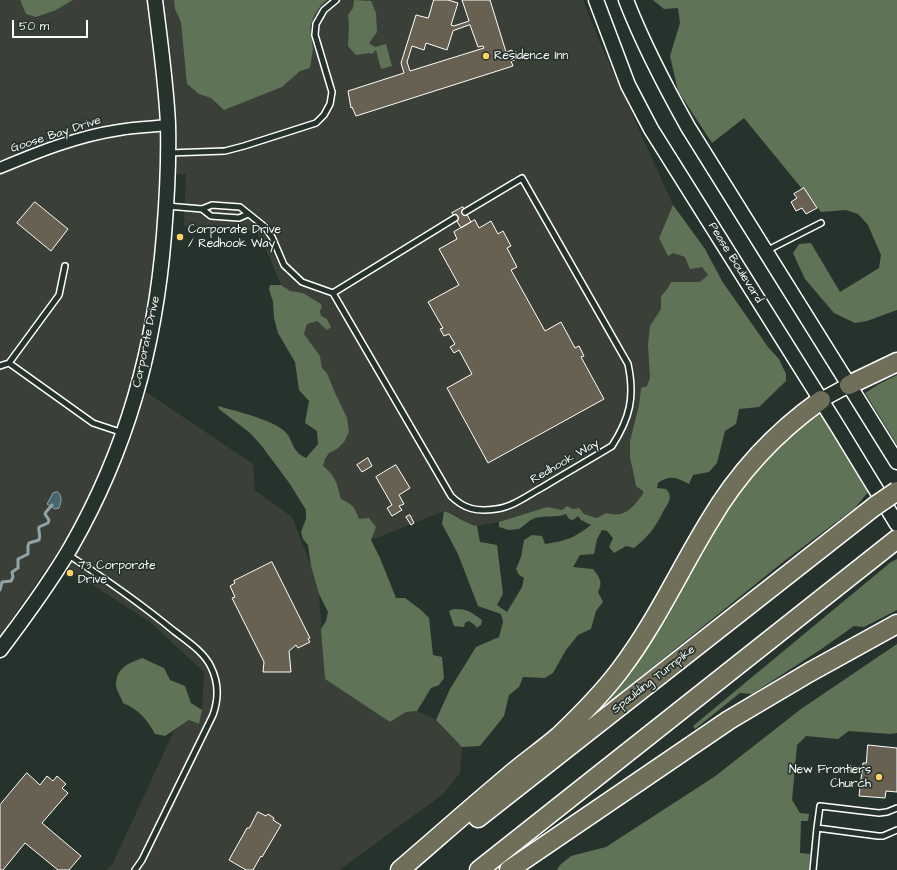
<!DOCTYPE html>
<style>
body{margin:0}
#map{position:relative;width:897px;height:870px;overflow:hidden;background:#26332d;font-family:"Architects Daughter",sans-serif}
canvas{display:block}
.scale{position:absolute;left:12px;top:20px;width:76px;height:18px;box-sizing:border-box;border:2px solid #fff;border-top:0;padding-left:5px;font-size:12px;line-height:14px;white-space:nowrap;color:#fff;-webkit-text-stroke:3px #26332d;paint-order:stroke}
</style>
<div id="map">
<canvas width="897" height="870"></canvas>
<div class="scale">50 m</div>
</div>
<script>
const context = document.querySelector('canvas').getContext('2d');
context.lineJoin = 'round';
function fill(path, color) {
  context.fillStyle = color;
  context.fill(path, 'evenodd');
}
function trace(path, color, width, dash) {
  context.strokeStyle = color;
  context.lineWidth = width;
  context.lineCap = dash ? 'butt' : 'round';
  context.setLineDash(dash || []);
  context.stroke(path);
}
function write(font, color, halo, rows, align = 'center') {
  context.font = font + ' "Architects Daughter",sans-serif';
  context.lineWidth = 3.5;
  context.setLineDash([]);
  context.textBaseline = 'middle';
  context.strokeStyle = halo;
  context.fillStyle = color;
  for (const [text, x, y, turn = 0] of rows) {
    context.save();
    context.translate(x, y);
    context.rotate((+turn || 0) * Math.PI / 180);
    context.textAlign = isNaN(turn) ? turn : align;
    if (halo) context.strokeText(text, 0, 0);
    context.fillText(text, 0, 0);
    context.restore();
  }
}
const built = new Path2D(`
 M0,0H20V3L56,10L73,0H583L600,43L673,205L659,238L673,253L685,257L703,267L708,275L700,282H671L668,288L661,296V309L658,314L650,378L647,386L641,388L639,405L630,441V458L633,471L636,486L643,491V494L630,511L613,515L605,513L597,518L584,514L582,511L573,509L567,506L562,510L547,507L499,522L477,526L467,523L455,515L444,511L371,540L348,502L341,499L323,466L324,459L329,453L337,449L336,395L327,373L322,368L320,356L304,334L307,324L317,321L319,325L321,316L320,310L321,304L303,293L290,292L281,285L263,242L255,231L184,226L186,174H161L157,229L149,295L135,372L108,455L70,534L0,636Z
 M146,392L253,464L255,490L292,517L311,566L319,594L325,679L390,722L406,712L417,711L436,720L462,747L460,773L442,795L339,870H106L112,865L174,731L189,720L198,724L202,710L204,672L150,622L65,567L109,485L131,435Z`);
const green = new Path2D(`
 M20,0H73L56,10L36,17L26,14Z
 M174,0H327L321,5L314,16L310,27L313,49L310,68L300,71L282,87L224,110L211,98L199,94L187,84L181,22L175,9Z
 M354,0L371,1L376,13L377,32L369,43L375,47L386,44L392,66L381,69L376,50L372,54L369,53L356,55L348,46L349,24L348,15L353,8Z
 M653,0H897V310L867,321L855,323L834,313L805,279L793,253L799,244L811,243L840,292L879,268L881,255L868,225L858,214L846,210L821,212L744,118L712,143L678,91L670,56L680,23L678,8L664,9Z
 M673,205L705,249L722,281L768,347L779,359L786,374V381L759,407L739,409L736,424L725,431L717,463L709,472L693,475L689,484C677,478 670,474 658,483L657,488L666,489C675,498 666,505 662,514C654,529 648,537 634,548L626,546L614,553L609,547L613,538L607,531L602,530L597,539L594,554L580,555L573,567L593,569C600,578 603,582 598,592L603,602L596,611L591,629L578,635L566,650L553,673L545,678L523,677L519,687L509,695L504,716L480,746L462,747L436,720L450,689L476,647L499,637L503,622L501,614L478,606L458,554L442,524L444,511C456,515 464,523 477,526L480,542L497,545L503,594L497,605L507,612L522,587L524,578L519,575L516,569L521,557L524,540L532,535L542,536L545,544C566,541 574,538 591,525L581,520L578,516L573,520L569,519L566,514C556,518 545,515 535,518C529,520 524,526 519,529L509,530L499,527V522L547,507L562,510L567,506L573,509L579,508L584,514L597,518L606,513C626,518 632,508 643,494V491L636,486L633,471L630,458V441L639,405L641,388L647,386L650,378L648,344L650,326L661,309V296L668,288L671,282H700L708,275L702,267L690,269L685,257L673,253L668,256L659,238Z
 M270,285H281L290,291L303,293L321,304L322,308L320,310L321,316L327,319L331,327L327,330L317,321L307,324L304,334L320,356L322,368L327,373L336,395L347,418L349,432L344,442L337,449L329,453L325,459L323,466C336,476 337,484 341,499C353,504 355,508 359,519L369,518L376,527L371,540L380,558L396,598H405L421,610L429,618L433,655L442,657L444,678L439,685L431,688L417,711L406,712L390,722L325,679L321,629L326,621L328,612L319,594L311,566L308,545L303,539L301,532L306,519V510L290,484L261,445L250,433L219,409L218,406C235,411 270,419 283,430C294,438 290,451 306,458L318,444L317,431L305,423L309,401L299,390L295,362L278,333L274,318L273,302L269,289Z
 M897,375V445L865,393L879,384Z
 M820,413L823,414L868,492L855,508L783,562L582,724L725,508L775,448L817,414Z
 M897,559V610L864,627L854,626L820,650L752,694L740,693L695,729L693,726L891,562Z
 M454,609C468,609 471,612 482,620L481,625L476,628V626L469,621L465,623L464,627L454,626L449,611Z
 M897,644V733L890,734L849,731L838,739L806,736L797,745L792,800L800,813L809,814L808,821H801L800,853L810,854L809,870H557L560,865L571,856L606,847L714,777L801,709Z
 M142,658L164,668L170,680L185,686L191,703L202,710L199,724L189,720L165,736L155,734C147,719 138,709 123,703C121,697 116,690 116,685C116,668 129,663 142,658Z`);
const water = new Path2D(`
 M58,492C63,497 61,502 59,508L55,509L47,504L53,493Z`);
const stream = new Path2D(`
 M0,590L2,582L11,581L13,577L12,572L18,568V559L28,554V546L29,543L39,540C41,535 38,532 39,527L48,523L49,520L45,514L46,512L52,505`);
const building = new Path2D(`
 M434,0H448L458,3L451,25L454,26L469,21L462,0H490L506,52L512,50L515,60L511,61L513,66L356,116L352,107L351,108L348,91L404,73L401,63L416,15L428,18ZM470,25L478,47L483,46L484,48L410,71L407,62L412,46L424,50L426,43L447,50L453,31Z
 M804,188L817,208L806,214L802,208L796,211L791,202L797,198L794,194Z
 M35,202L68,229L51,251L17,223Z
 M463,207L471,222L461,228L452,213Z
 M475,220L479,228L491,221L498,234L503,231L511,246L507,248L517,267L511,270L545,331L561,322L575,348L579,346L584,356L581,357L604,399L488,463L447,388L472,374L459,350L454,353L450,347L455,344L449,334L444,336L440,329L443,328L428,302L459,285L439,249L457,239L454,232Z
 M368,458L372,466L362,472L357,465Z
 M396,465L410,488L399,495L404,504L399,506L402,510L392,516L387,508L392,505L376,477Z
 M410,515L414,523L411,525L406,517Z
 M272,562L310,638L308,639L310,642L298,648L296,645L289,651L291,672H263L264,662L232,598L235,597L230,586L235,583L234,581Z
 M868,745L897,748V792L886,791L885,798L859,796L863,763H866Z
 M27,773L40,785L47,776L53,781L57,776L66,784L62,788L68,793L42,823L81,856L69,870H58L25,843L3,870H0V805Z
 M258,812L266,816L268,814L274,818L273,820L281,825L262,857L261,856L253,870H246L229,860L247,828H249Z`);
const lane = new Path2D(`
 M169,153L225,151L244,146L316,123L324,115L330,104L332,92L315,35L316,24L324,10L336,0
 M167,206L202,209L212,205L240,207L265,227L272,237L284,265L302,282L333,293L451,496C464,509 477,512 496,509C513,507 528,495 543,487C566,473 589,460 612,446C630,418 635,397 628,364L522,178L465,212
 M202,209L211,216L239,218L248,214
 M766,251L821,223
 M333,293L455,218
 M9,363L93,423L123,433
 M0,366L9,363L59,295L65,266
 M67,554C104,578 140,603 174,631C187,641 204,652 211,667C219,683 219,698 213,715L142,860L135,870
 M817,828L820,806L879,813L887,812L897,808
 M813,870L817,828L878,836H883L897,830`);
const street = new Path2D(`
 M0,168C38,152 78,136 119,130C135,127 151,127 168,125`);
const secondary = new Path2D(`
 M596,0L628,85L651,129L836,424L897,524
 M626,0C643,44 665,86 688,127L897,462
 M821,400L849,385
 M0,650C25,617 50,583 71,547C127,449 155,348 164,235C167,198 169,161 168,124C166,82 160,41 155,0`);
const highway = new Path2D(`
 M849,385L897,362
 M478,818L875,506
 M400,870C436,839 472,807 509,776C525,762 543,750 559,736C581,715 602,694 620,670C655,624 679,571 709,522C737,474 776,432 821,400
 M479,870L897,539
 M509,870L729,720L810,672L897,624`);
const highwayBridge = new Path2D(`
 M875,506L897,491`);
const markers = [
 [486,56,4,"#ffd166"],
 [180,237,4,"#ffd166"],
 [70,573,4,"#ffd166"],
 [879,777,4,"#ffd166"]
];
const poiNames = [
 ["Residence Inn",494,56],
 ["Corporate Drive",188,230],
 ["/ Redhook Way",188,244],
 ["73 Corporate",78,566],
 ["Drive",78,580],
 ["New Frontiers",871,770,"right"],
 ["Church",871,784,"right"]
];
const streetNames = [
 ["Goose Bay Drive",56,135,-18],
 ["Pease Boulevard",735,263,58],
 ["Corporate Drive",147,342,-78],
 ["Redhook Way",565,462,-30],
 ["Spaulding Turnpike",654,680,-38]
];
fill(built, '#3a4038');
fill(green, '#5f7356');
fill(water, '#46656c');
trace(water, '#90a3a7', 1);
trace(stream, '#90a3a7', 3);
fill(building, '#686051');
trace(building, '#fff', 1);
trace(lane, '#fff', 8);
trace(street, '#fff', 13);
trace(secondary, '#fff', 17);
trace(highway, '#fff', 21);
trace(lane, '#26332d', 5);
trace(street, '#26332d', 10);
trace(secondary, '#26332d', 14);
trace(highway, '#706f59', 18);
trace(highwayBridge, '#fff', 21, []);
trace(highwayBridge, '#706f59', 18);
for (const [x, y, r, color] of markers) {
  const dot = new Path2D();
  dot.arc(x, y, r, 0, 2 * Math.PI);
  context.fillStyle = color;
  context.fill(dot);
  trace(dot, '#26332d', 1.5);
}
write('12px', '#fff', '#26332d', poiNames, 'left');
write('12px', '#fff', '#26332d', streetNames);
</script>
